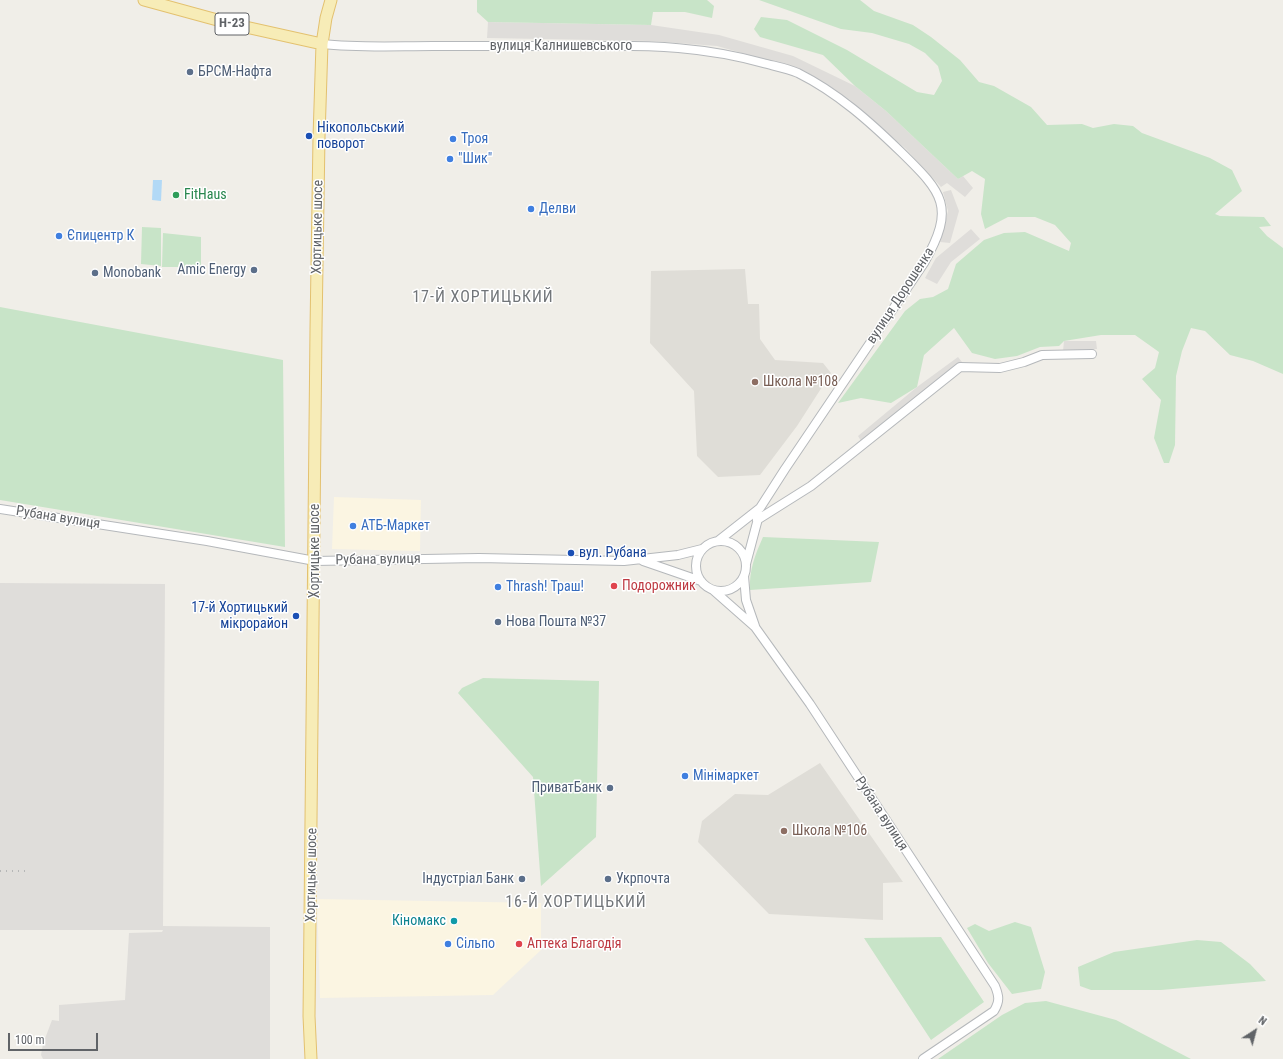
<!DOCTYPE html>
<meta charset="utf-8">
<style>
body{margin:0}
#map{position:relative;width:1283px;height:1059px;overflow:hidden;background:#f0eee8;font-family:"Roboto Condensed",sans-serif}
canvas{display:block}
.north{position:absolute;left:1235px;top:1011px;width:40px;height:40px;-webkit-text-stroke:3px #fff;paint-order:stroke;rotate:36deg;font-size:11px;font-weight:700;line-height:16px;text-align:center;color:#606367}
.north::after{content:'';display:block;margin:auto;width:14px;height:18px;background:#606367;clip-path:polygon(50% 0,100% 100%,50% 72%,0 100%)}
.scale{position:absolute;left:8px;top:1033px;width:90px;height:18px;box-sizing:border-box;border:2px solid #606367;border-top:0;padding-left:5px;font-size:12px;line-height:14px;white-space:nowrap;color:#606367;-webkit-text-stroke:3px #fff;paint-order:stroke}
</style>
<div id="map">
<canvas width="1283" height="1059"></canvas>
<div class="north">N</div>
<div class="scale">100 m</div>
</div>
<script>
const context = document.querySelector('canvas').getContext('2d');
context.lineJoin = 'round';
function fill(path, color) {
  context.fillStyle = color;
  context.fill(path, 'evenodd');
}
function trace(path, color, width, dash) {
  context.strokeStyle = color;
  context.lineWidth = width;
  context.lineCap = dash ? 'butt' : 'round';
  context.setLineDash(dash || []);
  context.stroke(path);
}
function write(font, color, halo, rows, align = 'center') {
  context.font = font + ' "Roboto Condensed",sans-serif';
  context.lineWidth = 3;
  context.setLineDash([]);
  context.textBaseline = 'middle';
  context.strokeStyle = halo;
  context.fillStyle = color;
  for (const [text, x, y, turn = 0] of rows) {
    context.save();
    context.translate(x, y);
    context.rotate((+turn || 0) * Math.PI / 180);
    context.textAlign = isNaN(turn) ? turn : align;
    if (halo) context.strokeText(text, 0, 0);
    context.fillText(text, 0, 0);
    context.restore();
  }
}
const commercial = new Path2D(`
 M334,497L421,500L420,551L332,549Z
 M317,899L541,903V950L493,995L320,998Z`);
const industrial = new Path2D(`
 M488,22L651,25L719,35L793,56L855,86L886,111L958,179L963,176L973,188L965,197L947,183L941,187L906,149L850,100L814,76L791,67L717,46L651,41L487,38Z
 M951,190L959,211L950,243L940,242L948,211L943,192Z
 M971,229L980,239L951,262L937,284L925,278L936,258Z
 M1064,341H1096L1097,349L1063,351Z
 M958,357L962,362L861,441L858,436L917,387Z
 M0,583L165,584L163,926L270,927V1059H43L41,1055L43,1044L52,1020L59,1021V1005L125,1000L129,933L162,932L163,930H0Z`);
const education = new Path2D(`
 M745,269L748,304H759L760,339L775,360L823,363L831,373L797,426L760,475L718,477L697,456L694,391L650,343L651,271Z
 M820,763L903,882L883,883V920L769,914L698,842L702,821L735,794L768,795Z`);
const green = new Path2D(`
 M477,0H707L714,6L712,18L685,12H653L651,25L488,22L477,12Z
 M759,0H860L874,11L913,25L931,37L960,60L979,82L994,86L1031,107L1047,125L1082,124L1093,128L1114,124L1133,126L1142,133L1210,158L1232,170L1242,191L1215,214L1220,216L1264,217L1271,226L1259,227L1267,236L1283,248V374L1253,361L1230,355L1205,331L1191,328L1182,351L1176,376L1175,445L1169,463H1164L1154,438L1161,400L1142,379L1155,368L1159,352L1135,335H1101L1064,341L1059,346L1040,347L1017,356L995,359L972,353L954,328L924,355L917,387L891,403L861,398L838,403L905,311L920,299L933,297L948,289L956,264L984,240L1004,233L1025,232L1069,251L1071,243L1055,225L1035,217H1008L985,229L981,214L985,179L972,171L958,179L886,111L855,86L823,55L760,37L754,29L761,17L787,20L847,50L917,92L934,95L942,81L938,66L925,53L909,44L872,33L841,29Z
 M142,227L161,228V266L141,264Z
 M163,233L201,237V272L182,271L181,267H162Z
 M0,307L283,360L285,547L0,500Z
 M763,537L879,542L871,582L750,590C749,570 755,555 763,537Z
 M483,678L599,681L596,837L541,886L533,777L458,693L462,688Z
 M1015,922L1031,927L1045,972L1041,989L1012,994L988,963L967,928L975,924L989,931Z
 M941,937L984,1002L931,1040L864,938Z
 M1197,940L1221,942L1250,964L1266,981L1161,990H1091L1080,986L1078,967L1114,952Z
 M1046,1001L1116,1020L1191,1059H938L1002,1015L1025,1003Z`);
const water = new Path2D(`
 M153,180H162L161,201L152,200Z`);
const minor = new Path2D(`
 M322,44C359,48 396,46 433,46C487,46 540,46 593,46C652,45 705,47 763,63C774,66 787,68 798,73C838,93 870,122 901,152C943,193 956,207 924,263L785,469L760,508L718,541
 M0,509L207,541L315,561L479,558L624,561L678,555L702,549
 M757,520L811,486L960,367L1000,368L1024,362L1042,355L1092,354
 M696 566a25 25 0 1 1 50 0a25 25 0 1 1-50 0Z
 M643,561L701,581
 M746,564L759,515
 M744,576L746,600L755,626
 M713,590L755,627L810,704L995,986C999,996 1000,1001 994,1011L923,1059`);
const major = new Path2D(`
 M144,0L232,24L322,44
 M311,1059L309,1016L316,329L319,137L322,44L326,18L331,0`);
const rail = new Path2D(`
 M0,871H29`);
const markers = [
 [190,72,4,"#5c6f8a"],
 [309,136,4,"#1a4fb4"],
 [453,139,4,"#3f7fe0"],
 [450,159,4,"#3f7fe0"],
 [176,195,4,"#2e9e5b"],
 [531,209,4,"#3f7fe0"],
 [59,236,4,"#3f7fe0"],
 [254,270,4,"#5c6f8a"],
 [95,273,4,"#5c6f8a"],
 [755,382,4,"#8d6e63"],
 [353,526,4,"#3f7fe0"],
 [571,553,4,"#1a4fb4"],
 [614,586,4,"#e0444e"],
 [498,587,4,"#3f7fe0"],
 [296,616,4,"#1a4fb4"],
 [498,622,4,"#5c6f8a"],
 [685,776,4,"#3f7fe0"],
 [610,788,4,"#5c6f8a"],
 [784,831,4,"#8d6e63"],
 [522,879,4,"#5c6f8a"],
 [608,879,4,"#5c6f8a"],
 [454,921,4,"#0f9aa8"],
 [448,944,4,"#3f7fe0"],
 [519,944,4,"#e0444e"]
];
const shields = [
 [232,24,34]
];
const shieldNames = [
 ["Н-23",232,24]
];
const streetNames = [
 ["вулиця Калнишевського",561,46],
 ["Хортицьке шосе",318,227,-89],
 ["вулиця Дорошенка",901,296,-57],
 ["Рубана вулиця",58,518,9],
 ["Хортицьке шосе",315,551,-90],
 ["Рубана вулиця",378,560,-1],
 ["Рубана вулиця",881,814,57],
 ["Хортицьке шосе",312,875,-89]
];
const serviceNames = [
 ["БРСМ-Нафта",198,72],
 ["Amic Energy",246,270,"right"],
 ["Monobank",103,273],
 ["Нова Пошта №37",506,622],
 ["ПриватБанк",602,788,"right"],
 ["Iндустрiал Банк",514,879,"right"],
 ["Укрпочта",616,879]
];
const transitNames = [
 ["Нікопольський",317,128],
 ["поворот",317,144],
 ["вул. Рубана",579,553],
 ["17-й Хортицький",288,608,"right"],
 ["мікрорайон",288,624,"right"]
];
const shopNames = [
 ["Троя",461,139],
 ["\"Шик\"",458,159],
 ["Делви",539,209],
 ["Єпицентр К",67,236],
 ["АТБ-Маркет",361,526],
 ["Thrash! Траш!",506,587],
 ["Мiнiмаркет",693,776],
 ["Сільпо",456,944]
];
const leisureNames = [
 ["FitHaus",184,195]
];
const educationNames = [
 ["Школа №108",763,382],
 ["Школа №106",792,831]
];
const healthNames = [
 ["Подорожник",622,586],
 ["Аптека Благодiя",527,944]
];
const cultureNames = [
 ["Кіномакс",446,921]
];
const quarterNames = [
 ["17-Й ХОРТИЦЬКИЙ",483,298],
 ["16-Й ХОРТИЦЬКИЙ",576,903]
];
fill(commercial, '#fbf5e2');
fill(industrial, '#dfddda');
fill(education, '#dfddd7');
fill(green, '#c8e4c8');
fill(water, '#b2d9f6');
trace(minor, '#b5b8bb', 10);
trace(major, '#e3c16f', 13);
trace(minor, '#fff', 8);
trace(major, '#f7ecb7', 11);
trace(rail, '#b6b7b7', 2, [1, 5]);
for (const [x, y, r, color] of markers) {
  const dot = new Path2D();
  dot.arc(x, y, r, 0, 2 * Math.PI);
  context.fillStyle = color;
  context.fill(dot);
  trace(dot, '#fff', 1.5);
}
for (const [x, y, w] of shields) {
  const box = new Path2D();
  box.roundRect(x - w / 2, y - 11, w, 22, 3);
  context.fillStyle = '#fff';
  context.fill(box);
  trace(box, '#606367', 1);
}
write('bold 13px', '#606367', null, shieldNames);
write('14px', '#606367', '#fff', streetNames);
write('14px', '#4e5e75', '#fff', serviceNames, 'left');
write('14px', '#164399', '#fff', transitNames, 'left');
write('14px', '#366cbe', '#fff', shopNames, 'left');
write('14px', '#27864d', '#fff', leisureNames, 'left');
write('14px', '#785e54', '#fff', educationNames, 'left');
write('14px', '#be3a42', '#fff', healthNames, 'left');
write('14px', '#0d838f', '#fff', cultureNames, 'right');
context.letterSpacing = '1px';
write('16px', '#717579', '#fff', quarterNames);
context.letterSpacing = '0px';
</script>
